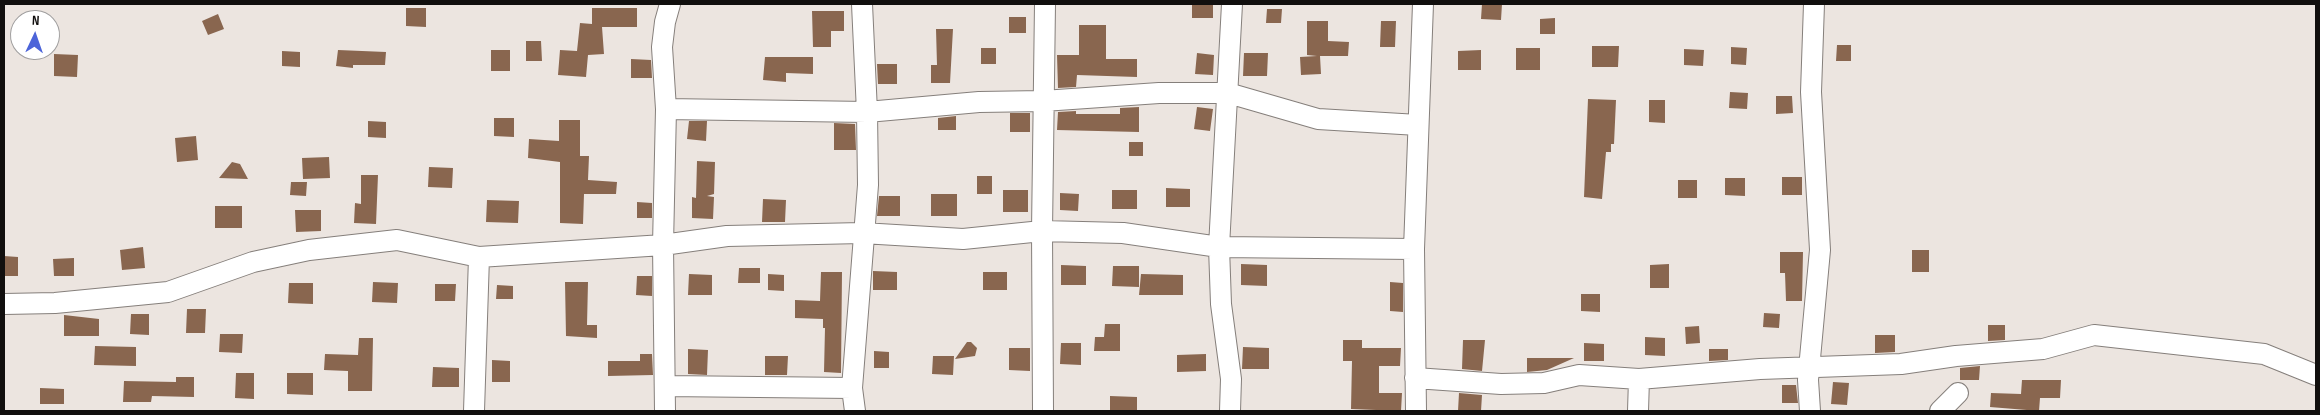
<!DOCTYPE html>
<style>
body{margin:0}
#map{position:relative;width:2320px;height:415px;overflow:hidden;background:#ece5e0;font-family:"Sofia Sans Condensed",sans-serif}
canvas{display:block}
.frame{position:absolute;inset:0;border:5px solid #110f0e;pointer-events:none}
.north{position:absolute;left:10px;top:10px;width:50px;height:50px;box-sizing:border-box;background:#fff;border:1px solid #a09f9f;border-radius:50%;rotate:3deg;font-size:14px;font-weight:700;line-height:20px;text-align:center;color:#110f0e}
.north::after{content:'';display:block;margin:auto;width:18px;height:22px;background:#4c64d9;clip-path:polygon(50% 0,100% 100%,50% 72%,0 100%)}
</style>
<div id="map">
<canvas width="2320" height="415"></canvas>
<div class="frame"></div>
<div class="north">N</div>
</div>
<script>
const context = document.querySelector('canvas').getContext('2d');
context.lineJoin = 'round';
function fill(path, color) {
  context.fillStyle = color;
  context.fill(path, 'evenodd');
}
function trace(path, color, width, dash) {
  context.strokeStyle = color;
  context.lineWidth = width;
  context.lineCap = dash ? 'butt' : 'round';
  context.setLineDash(dash || []);
  context.stroke(path);
}
const building = new Path2D(`
 M1192,4H1213V18H1192Z
 M1482,4H1502L1501,20L1481,19Z
 M406,8H426V27L406,26Z
 M592,8H637V27H602L604,54L588,55L586,77L558,75L560,50L577,51L580,23L592,24Z
 M1267,9H1282L1281,23H1266Z
 M812,11H844V31H831V47H813Z
 M218,14L224,29L208,35L202,21Z
 M1009,17H1026V33H1009Z
 M1555,18V34H1540V19Z
 M1307,21H1328V41L1349,42L1348,56H1320L1321,74L1301,75L1300,57L1317,56L1307,55Z
 M1381,21H1396L1395,47H1380Z
 M1079,25H1106V59H1137V77L1077,75L1076,87L1058,88L1057,55H1079Z
 M936,29H953L950,83H931V65H937Z
 M526,41H541L542,61H526Z
 M1837,45H1851V61H1836Z
 M1592,46H1619L1618,67H1592Z
 M1731,47L1747,48L1746,65L1731,64Z
 M981,48H996V64H981Z
 M1516,48H1540V70H1516Z
 M1684,49L1704,50L1703,66L1684,65Z
 M338,50L386,52L385,65H353V68L336,66Z
 M491,50H510V71H491Z
 M1481,50V70H1458V51Z
 M282,51L300,52V67L282,66Z
 M1197,53L1214,55L1213,75L1195,74Z
 M1244,53H1268L1267,76H1243Z
 M54,54L78,55L77,77L54,76Z
 M765,57H813V74L786,73V82L763,80Z
 M631,59L651,60L652,78H631Z
 M877,64H897V84H878Z
 M1730,92L1748,93L1747,109L1729,108Z
 M1776,96H1792L1793,113L1776,114Z
 M1588,99L1616,100L1614,144H1611V152H1606L1602,199L1584,197Z
 M1649,100H1665V123L1649,122Z
 M1139,107V132L1057,130L1058,112L1076,111V114H1120V108Z
 M1197,107L1213,109L1210,131L1194,129Z
 M1010,113H1030V132H1010Z
 M956,116V130H938V118Z
 M494,118H514V137L494,136Z
 M559,120H580V156H589L588,180L617,182L616,194H584L583,224L560,223V162L528,158L529,139L559,141Z
 M368,121L386,122V138L368,137Z
 M689,121H707L706,141L687,139Z
 M834,123L855,124L856,150H834Z
 M196,136L198,160L177,162L175,138Z
 M1129,142H1143V156H1129Z
 M329,157L330,178L303,179L302,158Z
 M697,161L715,162L714,194L707,196L714,197L713,219L692,218V197L696,198Z
 M232,162L240,164L248,179L219,178Z
 M429,167L453,168L452,188L428,187Z
 M361,175H378L376,224L354,223L355,203L361,204Z
 M977,176H992V194H977Z
 M1782,177H1802V195H1782Z
 M1725,178H1745V196L1725,195Z
 M1678,180H1697V198H1678Z
 M291,182H307L306,196L290,195Z
 M1166,188L1190,189V207H1166Z
 M1003,190H1028V212H1003Z
 M1112,190H1137V209H1112Z
 M1060,193L1079,194L1078,211L1060,210Z
 M931,194H957V216H931Z
 M879,196H900V216H877Z
 M763,199L786,200L785,222H762Z
 M487,200L519,201L518,223L486,222Z
 M637,202L652,203V218H637Z
 M215,206H242V228H215Z
 M295,210H321V231L296,232Z
 M143,247L145,268L122,270L120,250Z
 M1912,250H1929V272H1912Z
 M1780,252H1803L1802,301H1786L1785,273H1780Z
 M4,256L18,257V276H4Z
 M74,258V276H54L53,259Z
 M1241,264L1267,265V286L1241,285Z
 M1669,264V288H1650V265Z
 M1061,265L1086,266V285H1061Z
 M1113,266H1139V287L1112,286Z
 M739,268H760V283H738Z
 M873,271L897,272V290H873Z
 M821,272H842L841,373L824,372L825,328H823V319L795,318V300L820,301Z
 M983,272H1007V290H983Z
 M689,274L712,275V295H688Z
 M768,274L784,275V291L768,290Z
 M1141,274L1183,275V295H1139Z
 M637,276H652V296L636,295Z
 M373,282L398,283L397,303L372,302Z
 M565,282H588L587,325H597V338L566,336Z
 M1390,282L1403,283V312L1390,311Z
 M289,283H313V304L288,303Z
 M435,284H456L455,301H435Z
 M497,285L513,286V299H496Z
 M1581,294H1600V312L1581,311Z
 M187,309H206L205,333H186Z
 M1764,313L1780,314L1779,328L1763,327Z
 M131,314H149V335L130,334Z
 M64,315L99,319V336H64Z
 M1105,324H1120V351H1094L1095,337H1104Z
 M1988,325H2005V340L1988,341Z
 M1699,326L1700,343L1686,344L1685,327Z
 M220,334H243L242,353L219,352Z
 M1875,335H1895V352L1875,353Z
 M1645,337L1665,338V356L1645,355Z
 M359,338H373L372,391H348V371L324,370L325,354L358,355Z
 M1343,340H1362V348H1401L1400,366H1379V393H1402L1401,411L1351,409L1352,361H1343Z
 M1463,340H1485L1482,371L1462,369Z
 M967,342H971L977,348L975,356L955,359Z
 M1061,343H1081V365L1060,364Z
 M1584,343L1604,344V361H1584Z
 M95,346L136,347V366L94,365Z
 M1243,347L1269,348V369H1242Z
 M1009,348H1030V371L1009,370Z
 M688,349L708,350L707,375L688,374Z
 M1709,349H1728V360L1709,361Z
 M874,351L889,352V368H874Z
 M640,354H652L653,375L608,376V361H640Z
 M1206,354V371L1177,372V355Z
 M765,356H788L787,375H765Z
 M933,356H954L953,375L932,374Z
 M1527,358H1574L1547,370L1527,372Z
 M492,360L510,361V382H492Z
 M1980,366L1979,380H1960V368Z
 M433,367L459,368V387H432Z
 M236,373H254V399L235,398Z
 M287,373H313V395L287,394Z
 M176,377H194V397L152,396L151,402H123L124,381L176,382Z
 M2022,380H2061L2060,398H2040L2039,411L1990,407L1991,393L2021,394Z
 M1833,382L1849,383L1847,405L1831,404Z
 M1782,385H1796L1798,403H1782Z
 M40,388L64,389V404H40Z
 M1459,393L1482,395L1481,411H1458Z
 M1110,396L1137,397V411H1110Z`);
const street = new Path2D(`
 M666,109L867,112L979,102L1043,101L1159,93H1228L1318,119L1418,125
 M4,304L55,303L168,292L253,262L309,250L397,240L479,257L663,245L727,236L862,233L963,239L1042,231L1123,233L1219,247L1414,249
 M1415,378L1501,384L1544,383L1579,375L1639,379L1760,369L1901,364L1956,356L2043,349L2094,335L2264,354L2316,375
 M665,386L852,388
 M474,411L479,257
 M665,411L663,245L666,109L662,47L665,22L670,4
 M855,411L852,388L868,185L867,112L862,4
 M1043,411L1042,231L1045,4
 M1230,411L1231,379L1221,304L1219,247L1232,4
 M1416,411L1414,249L1423,4
 M1638,411L1639,379
 M1810,411L1808,380L1820,250L1811,92L1814,4
 M1940,411L1958,393`);
fill(building, '#89664f');
trace(street, '#857f7b', 22);
trace(street, '#fff', 20);
</script>
